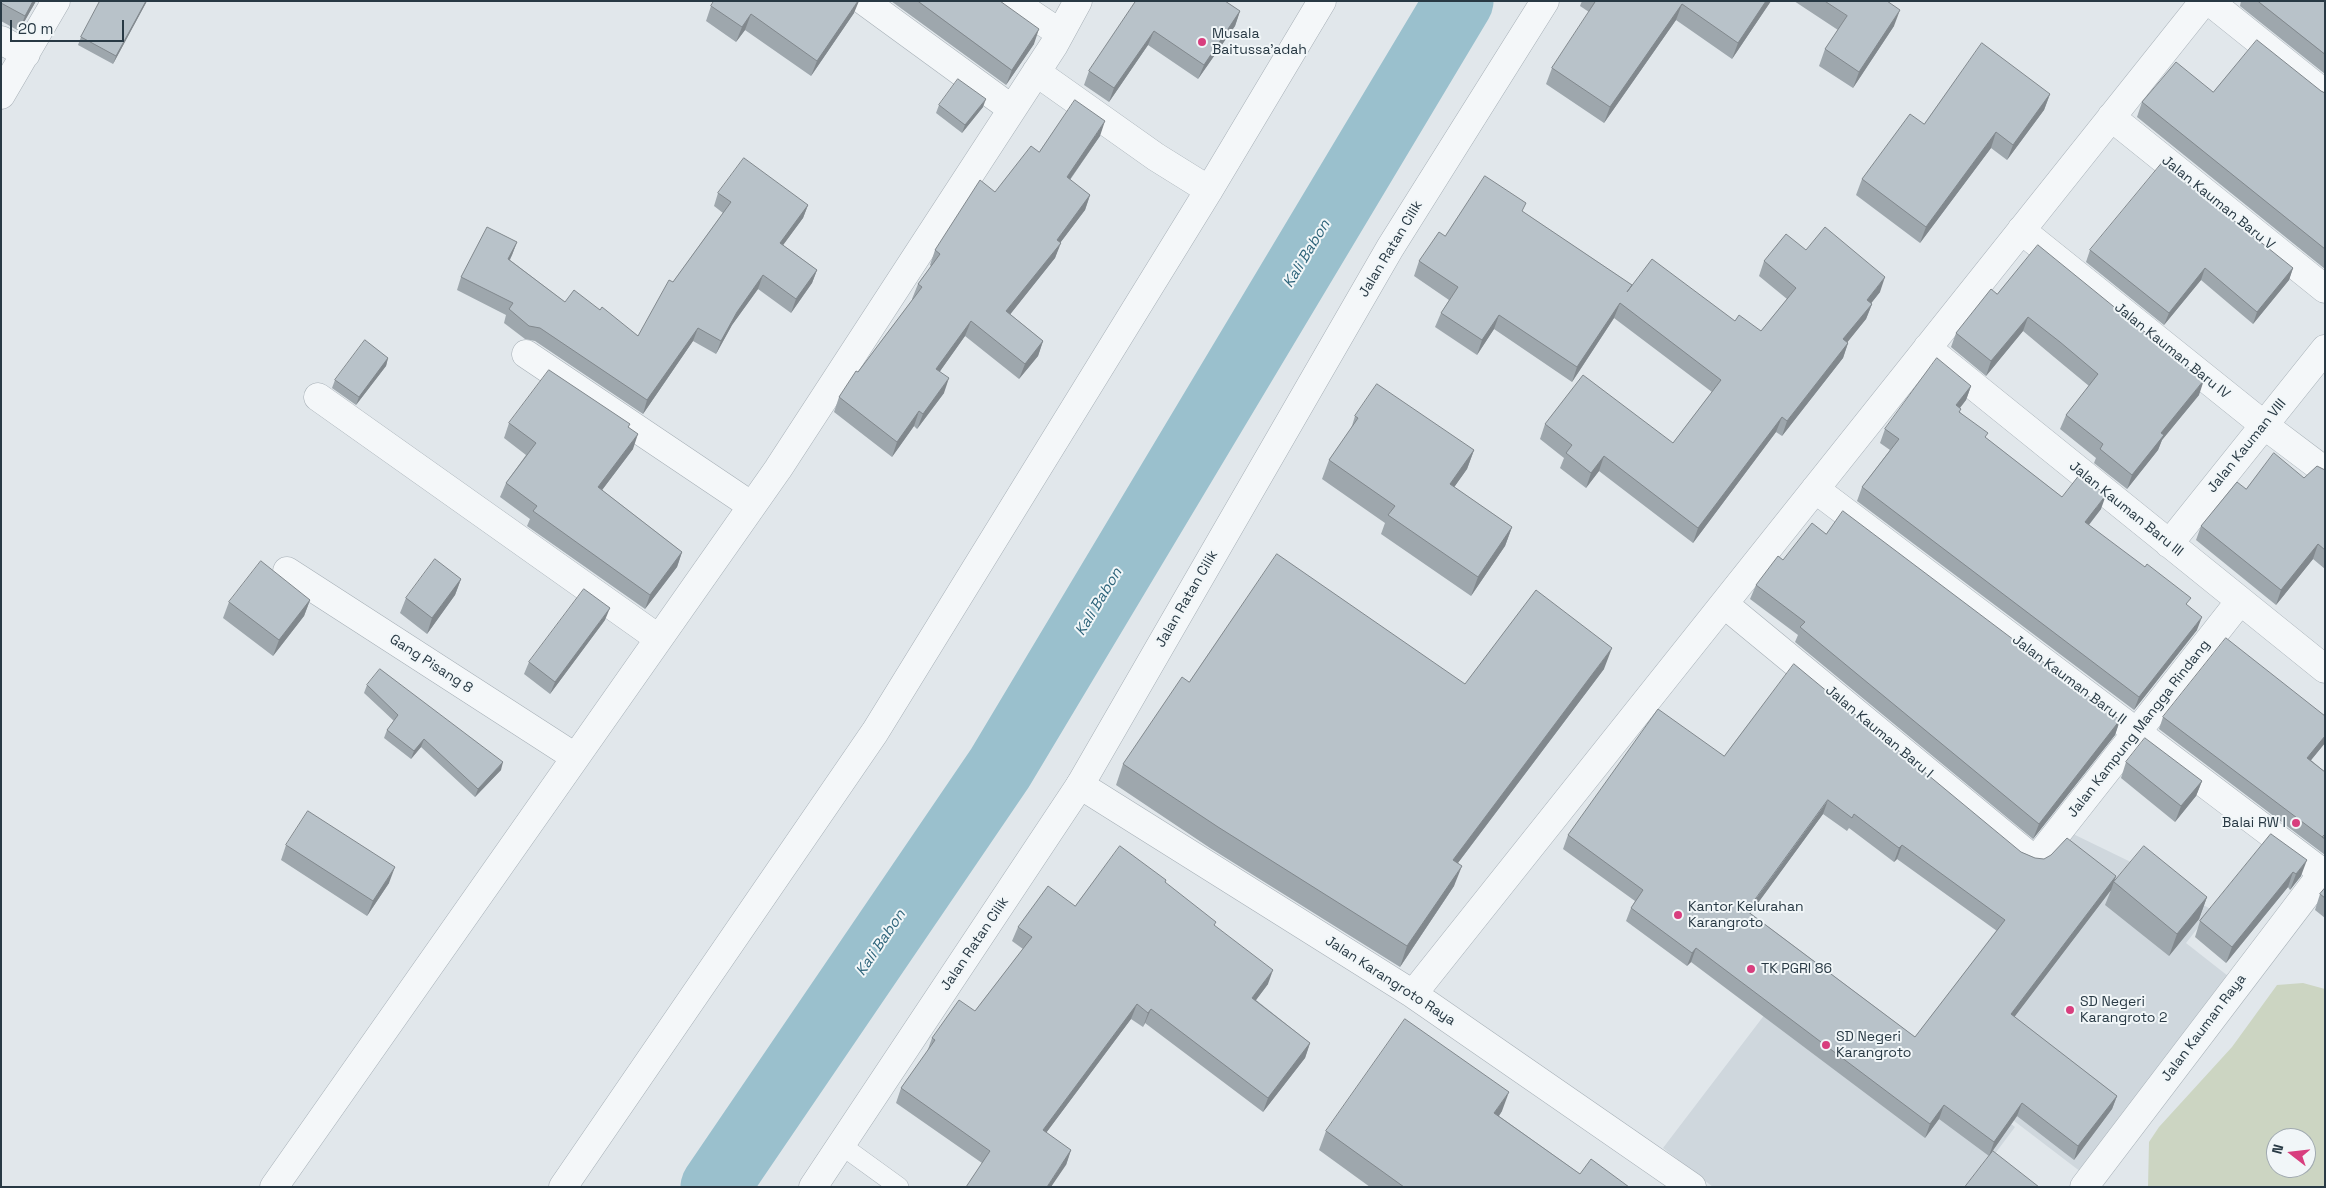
<!DOCTYPE html>
<style>
body{margin:0}
#map{position:relative;width:2326px;height:1188px;overflow:hidden;background:#e1e7eb;font-family:"Space Grotesk",sans-serif}
canvas{display:block}
.frame{position:absolute;inset:0;border:2px solid #283944;pointer-events:none}
.north{position:absolute;left:2266px;top:1128px;width:50px;height:50px;box-sizing:border-box;background:#f1f6f8;border:1px solid #a1aab0;border-radius:50%;rotate:286deg;font-size:14px;font-weight:700;line-height:20px;text-align:center;color:#283944}
.north::after{content:'';display:block;margin:auto;width:18px;height:22px;background:#d83e7e;clip-path:polygon(50% 0,100% 100%,50% 72%,0 100%)}
.scale{position:absolute;left:10px;top:20px;width:114px;height:22px;box-sizing:border-box;border:2px solid #283944;border-top:0;padding-left:6px;font-size:15px;line-height:18px;white-space:nowrap;color:#283944;-webkit-text-stroke:4px #f1f6f8;paint-order:stroke}
</style>
<div id="map">
<canvas width="2326" height="1188"></canvas>
<div class="frame"></div>
<div class="north">N</div>
<div class="scale">20 m</div>
</div>
<script>
const context = document.querySelector('canvas').getContext('2d');
context.lineJoin = 'round';
function fill(path, color) {
  context.fillStyle = color;
  context.fill(path, 'evenodd');
}
function trace(path, color, width, dash) {
  context.strokeStyle = color;
  context.lineWidth = width;
  context.lineCap = dash ? 'butt' : 'round';
  context.setLineDash(dash || []);
  context.stroke(path);
}
function write(font, color, halo, rows, align = 'center') {
  context.font = font + ' "Space Grotesk",sans-serif';
  context.lineWidth = 4;
  context.setLineDash([]);
  context.textBaseline = 'middle';
  context.strokeStyle = halo;
  context.fillStyle = color;
  for (const [text, x, y, turn = 0] of rows) {
    context.save();
    context.translate(x, y);
    context.rotate((+turn || 0) * Math.PI / 180);
    context.textAlign = isNaN(turn) ? turn : align;
    if (halo) context.strokeText(text, 0, 0);
    context.fillText(text, 0, 0);
    context.restore();
  }
}
const built = new Path2D(`
 M2069,832L2137,865L2212,910L2186,943L2228,976L2081,1172L1912,1043Z
 M1804,963L2015,1127L1970,1187H1713L1663,1148Z`);
const green = new Path2D(`
 M2303,983L2325,989V1187H2148L2149,1142L2159,1127L2232,1047L2277,985ZM2276,1138H2306V1168H2276Z`);
const river = new Path2D(`
 M715,1187L1000,768L1459,1`);
const service = new Path2D(`
 M841,1145L899,1187`);
const minor = new Path2D(`
 M864,1L1012,109
 M1012,1L1060,33
 M2209,1L2325,94
 M1,40L26,54
 M1036,72L1156,157L1209,190
 M1,95L56,1
 M2111,117L2325,289
 M2021,230L2264,425L2325,471
 M1927,348L2325,669
 M526,354L752,506
 M318,397L658,638
 M1815,489L2323,873
 M2169,544L2325,349
 M287,571L575,757
 M1724,604L2026,853L2036,857L2044,850L2240,601
 M1080,785L1413,994L1692,1187
 M1413,994L2204,1
 M274,1187L778,469L1054,45L1078,1
 M563,1187L875,732L1209,190L1322,1
 M2084,1187L2325,870`);
const tertiary = new Path2D(`
 M813,1187L1080,785L1390,248L1545,1`);
const wall = new Path2D(`
 M1,1H36L19,31L1,21Z
 M100,1H147L113,64L78,45L81,37Z
 M891,1H1000L1034,44L1006,85Z
 M1136,1L1240,11L1235,26L1198,79L1148,45L1109,102L1084,85L1089,71Z
 M1582,1H1771L1732,59L1676,20L1604,123L1546,84L1552,68L1589,12L1580,6Z
 M1794,1H1887L1894,26L1853,88L1819,66L1825,49L1838,30Z
 M2241,1H2325V74L2240,6Z
 M711,6L854,13L811,76L745,30L736,42L706,21Z
 M2321,91L2325,93V269L2137,117L2142,102L2213,92Z
 M2050,94L2044,110L2007,160L1991,148L1920,243L1856,195L1862,179L1924,124Z
 M939,105L983,107L962,133L936,113Z
 M1100,136L1070,180L1090,195L1085,210L1060,243L1055,258L1010,314L1043,341L1038,356L1019,379L965,336L940,371L944,393L917,429L914,426L892,457L834,412L839,397L913,299H912L918,284L931,266L930,265L935,250L995,192L1039,152Z
 M718,193L808,205L803,218L783,245L817,270L812,283L791,313L758,289L732,325L716,354L693,341L643,414L535,341L525,339L504,323L506,315L457,290L461,277L517,242L510,260L565,302L600,310L638,336L673,282L723,213L714,206Z
 M1523,212L1632,285L1735,321L1761,331L1787,299L1759,276L1764,261L1806,250L1880,292L1871,303L1872,304L1866,319L1847,342L1848,343L1843,358L1782,436L1776,432L1693,543L1599,471L1586,488L1560,468L1564,458L1540,439L1545,424L1673,443L1712,392L1614,318L1572,382L1494,329L1477,355L1435,327L1441,313L1449,300L1414,276L1419,261L1445,236Z
 M2090,250L2293,268L2289,280L2253,324L2201,280L2164,325L2086,262Z
 M1997,294L2199,395L2162,440L2158,450L2127,489L2094,463L2096,458L2060,429L2066,415L2089,386L2054,357L2023,331L1986,376L1951,347L1956,333Z
 M388,358L386,366L356,405L332,388L335,380Z
 M1971,386L1966,400L1960,408V412L1986,438L2062,497L2101,509L2089,525L2188,606L2197,630L2134,710L1857,501L1862,487L1890,450L1880,443L1885,429Z
 M1355,416L1474,450L1467,469L1454,487L1512,527L1505,546L1471,596L1381,534L1385,523L1322,479L1329,460L1351,429Z
 M509,423L629,427L633,449L602,490L682,552L677,567L645,609L527,526L530,519L500,497L506,483L526,455L504,438Z
 M2325,470V569L2313,559L2276,605L2196,540L2201,526L2246,489L2304,478Z
 M1826,534L2120,720L2115,735L2033,839L1795,642L1798,635L1750,599L1756,585L1783,560Z
 M461,579L455,595L427,634L400,613L406,598Z
 M310,600L304,616L273,656L223,618L229,602Z
 M605,620L550,694L524,674L529,662Z
 M1604,669L1458,863L1454,886L1400,967L1210,848L1116,785L1123,764L1465,684Z
 M367,685L501,770L475,797L421,747L411,759L384,738L387,730L394,721L364,693Z
 M2325,716V743L2311,760L2325,772V855L2159,729L2163,717Z
 M1724,756L2021,852L2035,858L2116,876L2114,882L2207,897L2199,919L2169,956L2105,905L2111,890L2014,1017L2117,1096L2112,1109L2074,1160L2017,1116L1989,1156L1939,1119L1925,1138L1691,962L1687,966L1626,921L1631,908L1635,901L1563,849L1568,835ZM1823,814L1847,831L1849,828L1894,862L1897,859L1997,931L1915,1037L1750,913Z
 M2126,762L2202,781L2196,796L2175,822L2121,778Z
 M2271,834L2301,876L2290,890L2288,887L2226,963L2195,937L2200,921Z
 M286,845L389,883L367,916L281,860Z
 M1166,880L1165,883L1215,926L1268,984L1256,1000L1310,1043L1305,1058L1263,1112L1145,1023L1143,1027L1131,1019L1046,1133L1071,1150L1066,1165L982,1163L896,1103L901,1088L927,1052L932,1038L975,1011L1023,949L1012,941L1018,927L1075,906Z
 M2325,888V918L2315,910L2320,894Z
 M1502,1111L1499,1116L1580,1174L1629,1187H1370L1319,1150L1326,1131Z`);
const shadedWall = new Path2D(`
 M33,1H36L19,31L25,16Z
 M146,1H147L113,64L116,56Z
 M858,1H859L854,13L811,76L817,61Z
 M1766,1H1771L1732,59L1738,43Z
 M1682,4L1676,20L1604,123L1610,107Z
 M1900,10L1894,26L1853,88L1859,72Z
 M1240,11L1235,26L1198,79L1204,65Z
 M751,14L745,30L736,42L742,27Z
 M1039,29L1034,44L1006,85L1012,70Z
 M1154,31L1148,45L1109,102L1114,88Z
 M2050,94L2044,110L2007,160L2013,145Z
 M986,99L983,107L962,133L965,125Z
 M1105,121L1100,136L1061,192L1067,177Z
 M1996,132L1991,148L1920,243L1926,227Z
 M1090,195L1085,210L1051,255L1057,240Z
 M808,205L803,218L775,256L780,243Z
 M517,242L512,255L503,272L508,259Z
 M1061,243L1055,258L1001,326L1006,311Z
 M2205,268L2201,280L2164,325L2169,313Z
 M2293,268L2289,280L2253,324L2257,312Z
 M817,270L812,283L791,313L796,299Z
 M763,275L758,289L732,325L716,354L721,341L737,312Z
 M1885,277L1880,292L1862,315L1867,300Z
 M1620,303L1614,318L1572,382L1577,367Z
 M1872,304L1866,319L1838,354L1843,339Z
 M1499,315L1494,329L1477,355L1482,340Z
 M2028,317L2023,331L1986,376L1991,361Z
 M971,321L965,336L931,384L936,369Z
 M698,328L693,341L643,414L647,400Z
 M1043,341L1038,356L1019,379L1025,364Z
 M1848,343L1843,358L1782,436L1787,421Z
 M388,358L386,366L356,405L359,397Z
 M949,378L944,393L917,429L923,414Z
 M2204,380L2199,395L2162,440L2158,450L2127,489L2132,475L2161,433Z
 M1971,386L1966,400L1951,419L1956,405Z
 M919,411L914,426L892,457L897,442Z
 M1782,417L1776,432L1693,543L1698,528Z
 M638,434L633,449L593,502L598,487Z
 M1474,450L1467,469L1443,503L1450,484Z
 M1604,456L1599,471L1586,488L1591,473Z
 M2106,495L2101,509L2080,536L2085,522Z
 M1512,527L1505,546L1471,596L1478,577Z
 M2318,544L2313,559L2276,605L2281,590Z
 M682,552L677,567L645,609L650,595Z
 M461,579L455,595L427,634L432,618Z
 M310,600L304,616L273,656L279,640Z
 M610,608L605,620L550,694L555,682Z
 M2202,617L2197,630L2134,710L2139,697Z
 M1612,648L1604,669L1445,880L1453,860Z
 M2120,720L2115,735L2033,839L2039,824Z
 M2325,736V743L2303,770L2307,758Z
 M424,739L421,747L411,759L414,751Z
 M503,762L501,770L475,797L478,789Z
 M2202,781L2196,796L2175,822L2181,806Z
 M1828,800L1823,814L1742,925L1747,911Z
 M1902,845L1897,859L1894,862L1899,848Z
 M2307,860L2301,876L2290,890L2296,874Z
 M1462,866L1454,886L1400,967L1407,946Z
 M395,867L389,883L367,916L373,901Z
 M2293,872L2288,887L2226,963L2232,947Z
 M2116,876L2111,890L2006,1028L2011,1014Z
 M2207,897L2199,919L2169,956L2177,934Z
 M1696,948L1691,962L1687,966L1692,953Z
 M1273,970L1268,984L1247,1012L1252,998Z
 M1137,1004L1131,1019L1037,1145L1043,1130Z
 M1151,1009L1145,1023L1143,1027L1148,1013Z
 M1310,1043L1305,1058L1263,1112L1268,1098Z
 M1509,1092L1502,1111L1488,1132L1494,1113Z
 M2117,1096L2112,1109L2074,1160L2078,1146Z
 M2022,1103L2017,1116L1989,1156L1994,1142Z
 M1944,1105L1939,1119L1925,1138L1930,1124Z
 M1071,1150L1066,1165L1051,1187H1047Z`);
const building = new Path2D(`
 M1,1H33L25,16L1,3Z
 M100,1H146L116,56L81,37Z
 M714,1H858L817,61L751,14L742,27L711,6Z
 M918,1H1000L1039,29L1012,70Z
 M1136,1H1225L1240,11L1204,65L1154,31L1114,88L1089,71Z
 M1596,1H1766L1738,43L1682,4L1610,107L1552,68Z
 M1825,1H1887L1900,10L1859,72L1825,49L1847,16Z
 M2258,1H2325V54Z
 M2257,40L2321,91L2325,93V249L2142,102L2176,62L2213,92Z
 M1982,43L2050,94L2013,145L1996,132L1926,227L1862,179L1910,114L1924,124Z
 M958,79L986,99L965,125L939,105Z
 M1075,100L1105,121L1067,177L1090,195L1057,240L1061,243L1006,311L1043,341L1025,364L971,321L936,369L949,378L923,414L919,411L897,442L839,397L856,371L858,372L922,287L918,284L940,254L935,250L980,180L995,192L1031,146L1039,152Z
 M744,158L808,205L780,243L817,270L796,299L763,275L737,312L721,341L698,328L647,400L540,328L529,326L509,309L513,303L461,277L487,227L517,242L508,259L565,302L574,290L600,310L602,307L638,336L669,280L673,282L731,202L718,193Z
 M2162,163L2293,268L2257,312L2205,268L2169,313L2090,250Z
 M1485,176L1526,203L1522,211L1632,285L1627,292L1652,259L1735,321L1739,315L1761,331L1796,288L1764,261L1786,234L1806,250L1825,227L1885,277L1867,300L1872,304L1843,339L1848,343L1787,421L1782,417L1698,528L1604,456L1591,473L1566,453L1572,445L1545,424L1583,375L1673,443L1721,380L1620,303L1577,367L1499,315L1482,340L1441,313L1458,287L1419,261L1439,232L1445,236Z
 M2038,245L2204,380L2161,433L2164,435L2132,475L2100,449L2103,444L2066,415L2098,374L2060,342L2028,317L1991,361L1956,333L1991,289L1997,294Z
 M365,340L388,358L359,397L335,380Z
 M1937,358L1971,386L1956,405L1961,409L1959,412L1988,433L1985,437L2062,497L2080,474L2106,495L2085,522L2145,567L2147,564L2191,598L2186,604L2202,617L2139,697L1862,487L1899,439L1885,429Z
 M549,370L630,424L628,427L638,434L598,487L682,552L650,595L533,511L537,506L506,483L536,443L509,423Z
 M1377,384L1474,450L1450,484L1512,527L1478,577L1388,515L1395,506L1329,460L1358,418L1355,416Z
 M2274,453L2304,478L2317,466L2325,470V550L2318,544L2281,590L2201,526L2237,482L2246,489Z
 M1843,511L2120,720L2039,824L1800,627L1805,622L1756,585L1778,556L1783,560L1812,523L1826,534Z
 M1277,554L1465,684L1536,590L1612,648L1453,860L1462,866L1407,946L1218,827L1123,764L1182,677L1189,682Z
 M435,559L461,579L432,618L406,598Z
 M261,561L310,600L279,640L229,602Z
 M584,589L610,608L555,682L529,662Z
 M2226,638L2325,716V736L2307,758L2325,772V834L2322,837L2325,839L2163,717Z
 M1794,664L2021,852L2035,858L2044,859L2051,855L2067,838L2116,876L2011,1014L2117,1096L2078,1146L2022,1103L1994,1142L1944,1105L1930,1124L1696,948L1692,953L1631,908L1643,890L1568,835L1658,709L1724,756ZM1828,800L1852,818L1854,814L1899,848L1902,845L2005,920L1915,1037L1747,911Z
 M380,669L503,762L478,789L424,739L414,751L387,730L398,715L367,685Z
 M2145,738L2202,781L2181,806L2126,762Z
 M308,811L395,867L373,901L286,845Z
 M2271,834L2307,860L2296,874L2293,872L2232,947L2200,921Z
 M1120,846L1166,880L1165,882L1216,922L1214,925L1273,970L1252,998L1310,1043L1268,1098L1151,1009L1148,1013L1137,1004L1043,1130L1071,1150L1047,1187H966L990,1151L901,1088L935,1040L932,1038L959,1000L975,1011L1032,937L1018,927L1048,886L1075,906Z
 M2144,846L2207,897L2177,934L2114,882Z
 M2325,888V898L2320,894Z
 M1405,1019L1509,1092L1494,1113L1580,1174L1591,1159L1629,1187H1404L1326,1131Z
 M1993,1151L2039,1187H1965Z`);
const markers = [
 [1202,42,5,"#d83e7e"],
 [2296,823,5,"#d83e7e"],
 [1678,915,5,"#d83e7e"],
 [1751,969,5,"#d83e7e"],
 [2070,1010,5,"#d83e7e"],
 [1826,1045,5,"#d83e7e"]
];
const poiNames = [
 ["Musala",1212,34],
 ["Baitussa'adah",1212,50],
 ["Balai RW I",2286,823,"right"],
 ["Kantor Kelurahan",1688,907],
 ["Karangroto",1688,923],
 ["TK PGRI 86",1761,969],
 ["SD Negeri",2080,1002],
 ["Karangroto 2",2080,1018],
 ["SD Negeri",1836,1037],
 ["Karangroto",1836,1053]
];
const streetNames = [
 ["Jalan Kauman Baru V",2218,203,39],
 ["Jalan Ratan Cilik",1391,249,-59],
 ["Jalan Kauman Baru IV",2172,351,39],
 ["Jalan Kauman VIII",2247,446,-51],
 ["Jalan Kauman Baru III",2126,509,39],
 ["Jalan Ratan Cilik",1187,599,-60],
 ["Gang Pisang 8",431,664,33],
 ["Jalan Kauman Baru II",2069,680,37],
 ["Jalan Kampung Mangga Rindang",2139,729,-52],
 ["Jalan Kauman Baru I",1879,732,40],
 ["Jalan Ratan Cilik",975,944,-56],
 ["Jalan Karangroto Raya",1390,981,33],
 ["Jalan Kauman Raya",2204,1028,-53]
];
const waterNames = [
 ["Kali Babon",1307,254,-59],
 ["Kali Babon",1099,602,-59],
 ["Kali Babon",881,943,-56]
];
fill(built, '#cfd7dd');
fill(green, '#ccd5c2');
trace(river, '#9ac0cd', 69);
trace(service, '#a6afb6', 20);
trace(minor, '#a6afb6', 29);
trace(tertiary, '#a6afb6', 29);
trace(service, '#f4f7f9', 19);
trace(minor, '#f4f7f9', 28);
trace(tertiary, '#f4f7f9', 28);
fill(wall, '#9ea7ad');
fill(shadedWall, '#81888d');
fill(building, '#b8c2c9');
trace(building, '#81888d', 1);
for (const [x, y, r, color] of markers) {
  const dot = new Path2D();
  dot.arc(x, y, r, 0, 2 * Math.PI);
  context.fillStyle = color;
  context.fill(dot);
  trace(dot, '#f1f6f8', 2);
}
write('14px', '#283944', '#f1f6f8', poiNames, 'left');
write('14px', '#283944', '#f1f6f8', streetNames);
write('italic 15px', '#2f657b', '#f1f6f8', waterNames);
</script>
